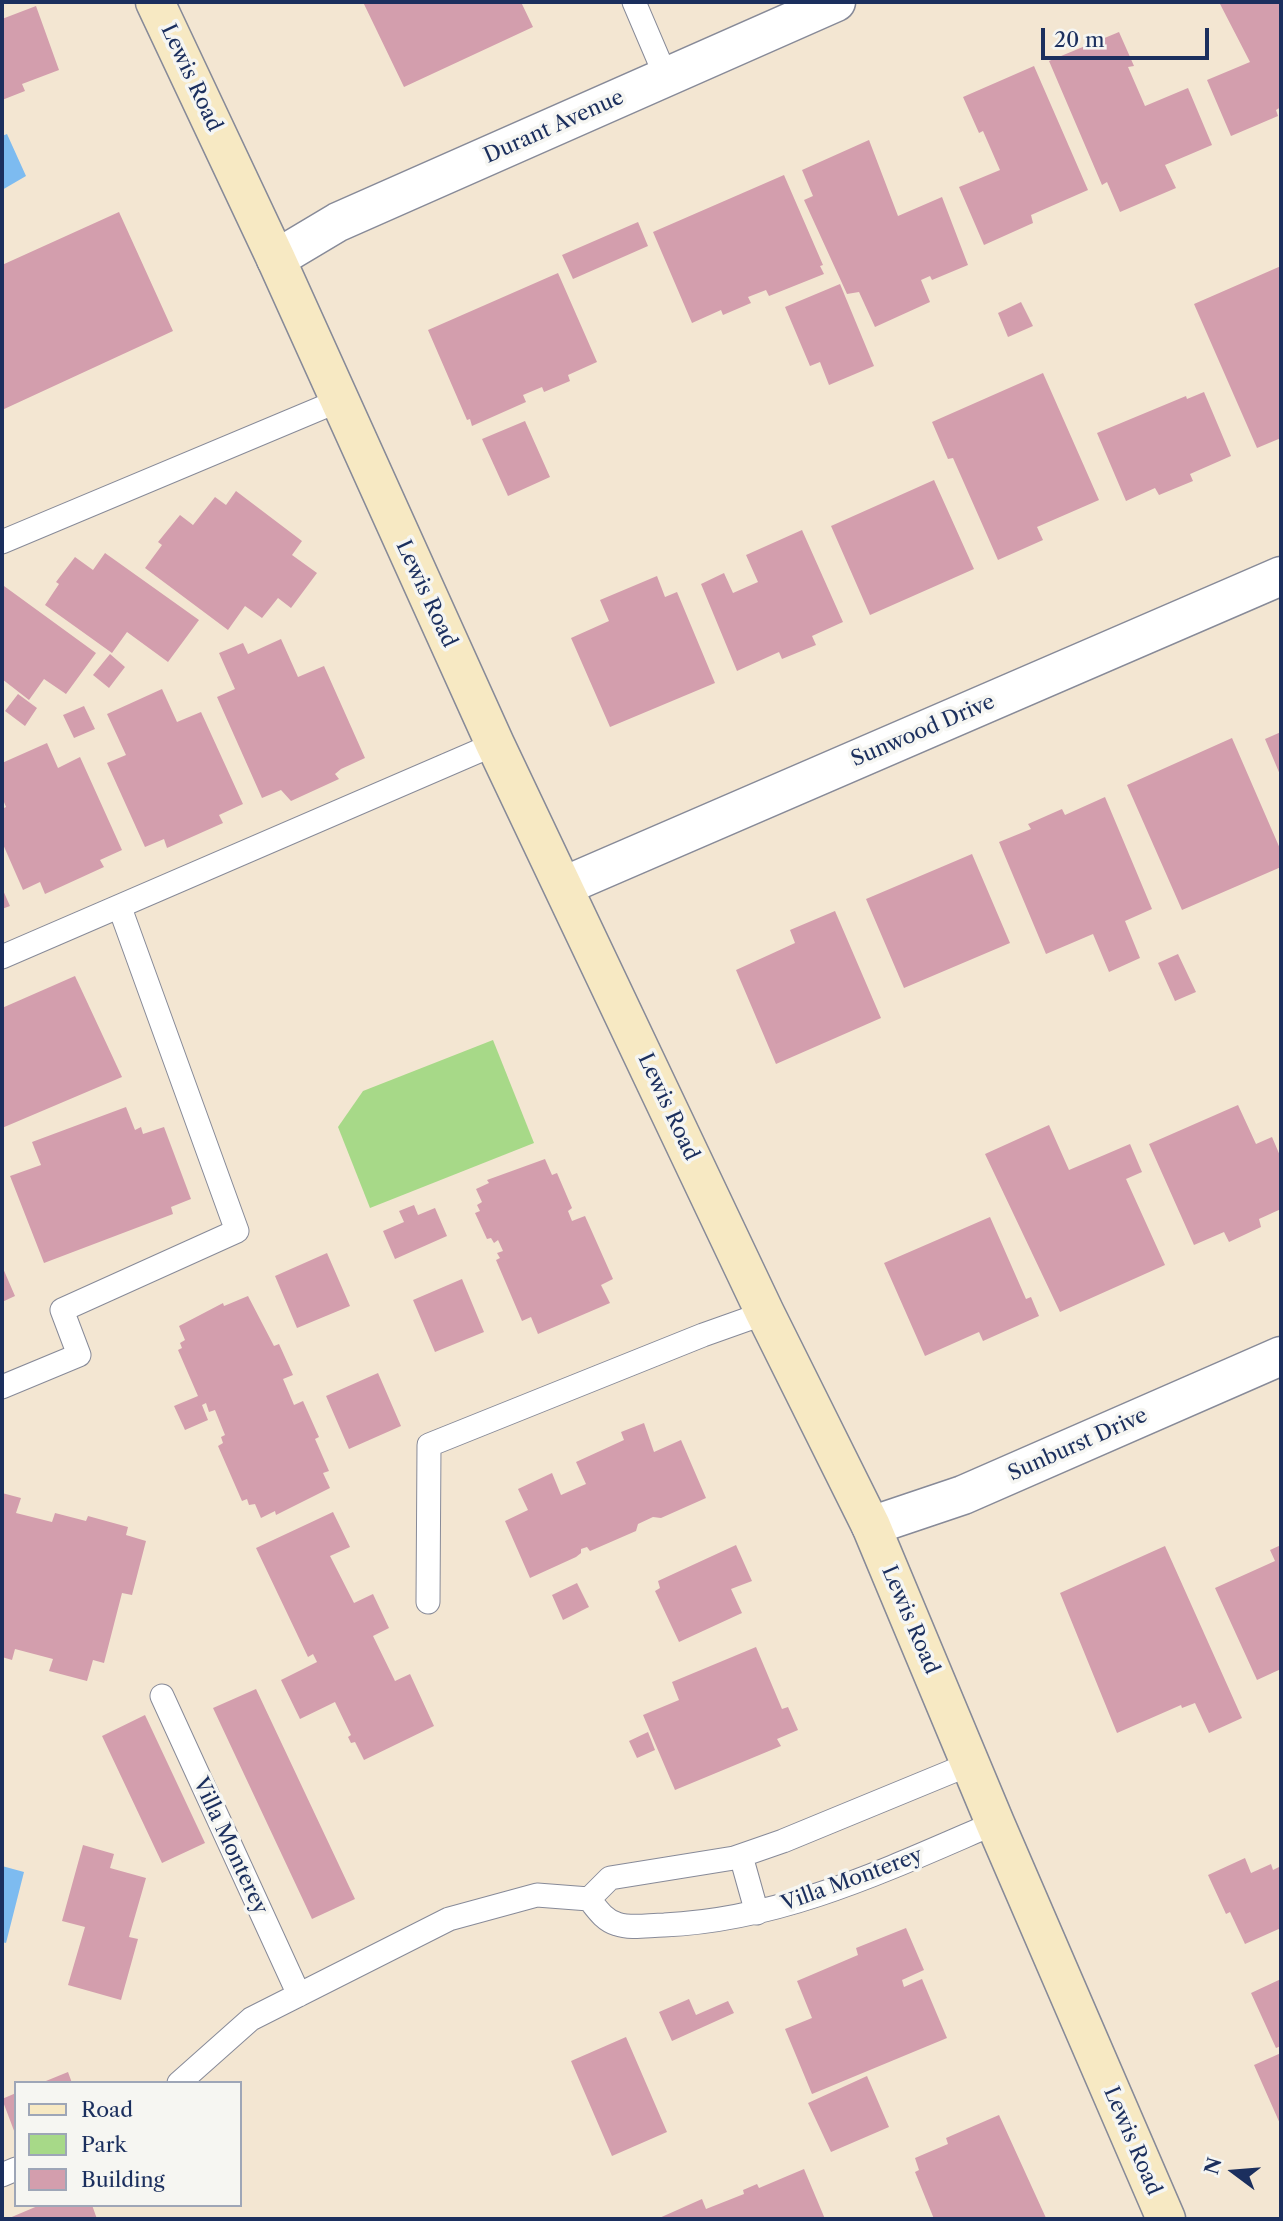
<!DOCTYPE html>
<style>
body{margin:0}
#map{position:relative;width:1283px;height:2221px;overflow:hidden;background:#f3e6d2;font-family:"Libre Caslon Text",serif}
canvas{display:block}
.frame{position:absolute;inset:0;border:4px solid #1b2f5e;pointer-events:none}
.legend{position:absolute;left:14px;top:2081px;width:228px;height:126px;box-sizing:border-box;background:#f6f6f2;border:2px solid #9ea6b7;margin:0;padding:9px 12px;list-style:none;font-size:21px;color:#1b2f5e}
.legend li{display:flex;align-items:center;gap:14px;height:35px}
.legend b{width:35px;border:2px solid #9ea6b7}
.north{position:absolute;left:1199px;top:2137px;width:70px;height:70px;-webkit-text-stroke:5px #f6f6f2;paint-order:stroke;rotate:286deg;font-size:19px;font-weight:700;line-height:28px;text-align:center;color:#1b2f5e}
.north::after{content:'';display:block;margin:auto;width:24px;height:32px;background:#1b2f5e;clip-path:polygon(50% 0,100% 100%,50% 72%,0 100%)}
.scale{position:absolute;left:1041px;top:28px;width:168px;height:32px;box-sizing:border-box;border:4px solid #1b2f5e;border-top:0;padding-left:9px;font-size:21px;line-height:24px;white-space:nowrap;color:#1b2f5e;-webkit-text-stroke:5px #f6f6f2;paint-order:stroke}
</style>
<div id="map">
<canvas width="1283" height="2221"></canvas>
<div class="frame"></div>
<ul class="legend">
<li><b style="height:9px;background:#f7e9c3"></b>Road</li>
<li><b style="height:19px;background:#a7d988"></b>Park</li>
<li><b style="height:19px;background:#d39ead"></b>Building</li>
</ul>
<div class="north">N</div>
<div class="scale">20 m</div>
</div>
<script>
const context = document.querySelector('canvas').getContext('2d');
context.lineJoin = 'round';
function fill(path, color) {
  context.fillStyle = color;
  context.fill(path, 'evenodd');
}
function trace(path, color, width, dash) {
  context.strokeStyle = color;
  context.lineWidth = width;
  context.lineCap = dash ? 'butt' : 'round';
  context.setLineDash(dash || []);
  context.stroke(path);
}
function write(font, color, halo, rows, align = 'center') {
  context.font = font + ' "Libre Caslon Text",serif';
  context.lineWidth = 7;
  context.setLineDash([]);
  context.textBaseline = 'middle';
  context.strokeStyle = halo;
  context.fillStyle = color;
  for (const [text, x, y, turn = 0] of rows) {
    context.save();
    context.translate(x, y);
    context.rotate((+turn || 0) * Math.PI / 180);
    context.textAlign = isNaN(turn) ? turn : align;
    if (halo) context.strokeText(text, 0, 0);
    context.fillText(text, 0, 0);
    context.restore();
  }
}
const green = new Path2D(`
 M493,1040L534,1143L370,1208L338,1127L363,1091Z`);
const water = new Path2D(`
 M7,134L26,176L2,190V136Z
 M2,1866L24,1872L6,1943L2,1942Z`);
const building = new Path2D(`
 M363,2H521L533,27L404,87Z
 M1219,2H1281V107L1276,110L1278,116L1231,136L1207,80L1250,62Z
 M36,6L59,70L22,84L25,91L2,100V19Z
 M1119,32L1134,66L1128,67L1145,106L1188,88L1212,145L1165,165L1176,188L1120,212L1107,182L1102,185L1049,61Z
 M1034,66L1088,190L1031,215L1033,223L984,245L959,187L1000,170L983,131L979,133L963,97Z
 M869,140L898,216L942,197L968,265L932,280L930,276L921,280L930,302L875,327L859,292L847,294L804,200L813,196L802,170Z
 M784,175L823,265L820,266L824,274L769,296L766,290L748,297L751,303L723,315L721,310L692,323L653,232Z
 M119,212L173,331L2,410V265Z
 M638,222L648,246L573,279L562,255Z
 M1281,266V438L1257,448L1194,304Z
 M558,273L597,362L568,375L570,381L544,392L542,387L523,395L526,402L472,426L470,419L467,420L428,330Z
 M840,284L874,366L829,385L820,362L810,366L785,307Z
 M1021,302L1033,326L1008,337L998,313Z
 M1043,373L1099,500L1037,527L1043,540L998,560L953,458L948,459L932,422Z
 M1204,392L1231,456L1190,474L1193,481L1159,495L1155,488L1126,501L1097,433L1186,396L1187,399Z
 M525,421L550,477L508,496L482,439Z
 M934,480L974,569L870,615L831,526Z
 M236,491L302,541L292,555L317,573L291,608L278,598L262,618L245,606L228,630L145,568L162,545L158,542L180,515L193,525L215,497L226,505Z
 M802,530L843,622L812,636L816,645L782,659L779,652L737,671L701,584L724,573L733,593L758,582L746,555Z
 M105,553L199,620L168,662L127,632L112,653L45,605L59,584L56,582L75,557L93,570Z
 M657,576L665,597L677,592L715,683L610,727L571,638L609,621L600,600Z
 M4,586L96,653L66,694L44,679L29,700L2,679Z
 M281,639L298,677L324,666L365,758L341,769L335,774L339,779L291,801L281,790L262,798L217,697L235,689L219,653L243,643L248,654Z
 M110,654L125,667L109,688L93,675Z
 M162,689L177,722L201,712L243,804L219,815L223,823L167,848L164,839L145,847L107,763L126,755L107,714Z
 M18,694L37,708L25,726L5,711Z
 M84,706L95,729L74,738L63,715Z
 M1281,732V777L1265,739Z
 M1232,738L1281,851V867L1182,910L1127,785Z
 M47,743L58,768L80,757L122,850L100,860L104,867L45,894L40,882L23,890L2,842V809L6,807L2,797V763Z
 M1105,797L1152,909L1125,921L1140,958L1109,972L1093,934L1046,954L999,842L1031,829L1028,824L1062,809L1065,815Z
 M972,854L1010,943L904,988L866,899Z
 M2,888L10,906L2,909Z
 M835,911L881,1018L776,1064L736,970L795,943L790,930Z
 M1178,954L1196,992L1175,1001L1158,963Z
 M75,976L122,1077L2,1128V1008Z
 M1238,1105L1256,1144L1272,1137L1281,1158V1209L1259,1219L1261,1227L1229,1242L1224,1232L1194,1245L1149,1144Z
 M126,1107L135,1130L141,1127L143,1134L164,1127L191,1199L171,1207L173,1214L44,1263L10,1176L41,1165L32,1142Z
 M1049,1125L1069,1170L1130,1144L1142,1172L1126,1179L1165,1265L1060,1312L985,1154Z
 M545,1159L552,1175L557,1173L572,1208L568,1211L572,1221L585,1216L613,1279L601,1285L610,1303L538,1334L531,1317L522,1321L496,1260L500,1258L497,1253L503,1251L498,1240L494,1243L491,1238L487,1239L475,1213L480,1211L477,1205L482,1202L476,1189L489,1183L487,1180Z
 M414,1205L418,1215L435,1208L447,1236L395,1259L383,1231L404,1222L399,1211Z
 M990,1217L1026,1299L1031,1297L1039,1316L983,1341L979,1332L925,1356L884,1263Z
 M327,1253L350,1306L297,1328L275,1276Z
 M2,1266L15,1296L2,1302Z
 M462,1279L484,1332L435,1352L413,1300Z
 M248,1296L274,1346L279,1344L293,1375L283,1379L294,1405L303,1401L319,1437L315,1439L329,1471L323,1473L330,1488L276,1515L275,1511L261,1518L255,1504L249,1505L247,1499L242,1501L218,1446L223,1443L221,1437L225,1435L215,1410L209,1412L206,1403L202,1405L208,1420L185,1430L174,1406L198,1396L178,1350L182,1348L180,1343L185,1340L179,1326L223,1303L224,1306Z
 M378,1373L401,1426L349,1449L326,1396Z
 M644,1423L654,1452L681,1440L706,1498L661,1518L653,1517L638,1524L636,1531L590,1551L587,1547L581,1549V1553L576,1557L530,1578L505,1521L528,1510L518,1489L552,1473L561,1495L586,1484L576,1462L624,1440L621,1432Z
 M2,1493L21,1498L16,1513L52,1522L55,1513L86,1521L88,1516L128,1527L126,1535L146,1541L132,1595L122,1593L104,1663L93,1660L87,1681L49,1671L53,1659L15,1649L12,1660L2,1657Z
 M333,1512L350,1547L330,1556L354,1603L373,1594L389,1628L373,1636L395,1681L410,1674L434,1726L364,1760L355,1742L351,1743L348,1737L351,1735L335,1702L300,1719L281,1680L317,1662L313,1654L308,1657L256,1548Z
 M736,1545L752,1581L731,1589L742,1613L679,1642L655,1591L660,1588L658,1581Z
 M1281,1545V1669L1257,1680L1215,1588L1275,1561L1270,1550Z
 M1165,1546L1242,1718L1209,1733L1195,1703L1182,1708L1181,1705L1117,1733L1060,1593Z
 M577,1583L589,1607L563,1620L552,1595Z
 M756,1647L782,1709L788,1707L798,1730L777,1739L781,1746L675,1790L643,1715L679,1700L672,1682Z
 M256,1689L355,1899L312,1919L213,1708Z
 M145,1715L205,1843L162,1863L102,1736Z
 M648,1732L655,1750L637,1758L629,1741Z
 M83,1845L114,1854L110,1868L146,1878L129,1937L138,1939L121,2000L68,1985L85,1927L62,1921Z
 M1245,1858L1251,1873L1271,1864L1273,1870L1281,1866V1928L1245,1944L1230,1912L1226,1914L1208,1875Z
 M906,1928L924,1970L902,1980L904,1987L922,1979L947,2038L812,2094L785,2029L812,2018L797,1981L858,1955L856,1948Z
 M1281,1979V2046L1276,2048L1251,1993Z
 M689,1999L696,2015L728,2001L734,2013L672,2041L659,2012Z
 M626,2037L667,2132L612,2156L571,2061Z
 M1281,2053V2126L1254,2065Z
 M68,2072L72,2083H41Z
 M867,2076L889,2127L831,2152L808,2103Z
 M16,2093V2136L2,2099Z
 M999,2115L1046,2218L934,2219L915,2172L919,2170L915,2158L948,2144L946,2138Z
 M804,2169L825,2219H657L702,2199L706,2209L744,2194L743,2190L757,2184L759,2188Z
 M40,2205H92L97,2219H7Z`);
const lane = new Path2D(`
 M634,2L666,77
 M2,542L338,401
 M2,957L495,744
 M2,1387L79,1355L62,1310L237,1231L120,908
 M428,1602L429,1445L703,1335L765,1313
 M162,1696L299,1995
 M970,1764L783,1841L734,1858L610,1878L589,1899C597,1909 604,1920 617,1924C631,1929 649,1925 664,1925C782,1920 888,1869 995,1823
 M741,1856L757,1913
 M179,2083L251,2019L449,1919L537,1895L589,1899
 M2,2175L16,2169`);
const street = new Path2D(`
 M276,259L338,222L836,2
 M564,886L1281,576
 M871,1526L963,1495L1281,1356`);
const secondary = new Path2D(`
 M155,2L276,259L495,744L765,1313L871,1526L995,1823L1166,2219`);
const streetNames = [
 ["Lewis Road",191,78,65],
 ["Durant Avenue",554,127,-24],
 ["Lewis Road",426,594,65],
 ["Sunwood Drive",923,731,-23],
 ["Lewis Road",668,1107,65],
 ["Sunburst Drive",1078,1445,-24],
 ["Lewis Road",910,1620,67],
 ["Villa Monterey",230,1846,65],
 ["Villa Monterey",852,1880,-20],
 ["Lewis Road",1132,2141,67]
];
fill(green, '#a7d988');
fill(water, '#7dbbf0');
fill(building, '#d39ead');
trace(lane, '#878a98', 25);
trace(street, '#878a98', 41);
trace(secondary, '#878a98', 41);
trace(lane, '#fff', 23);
trace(street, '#fff', 38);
trace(secondary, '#f7e9c3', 38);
write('21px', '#1b2f5e', '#f6f6f2', streetNames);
</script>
